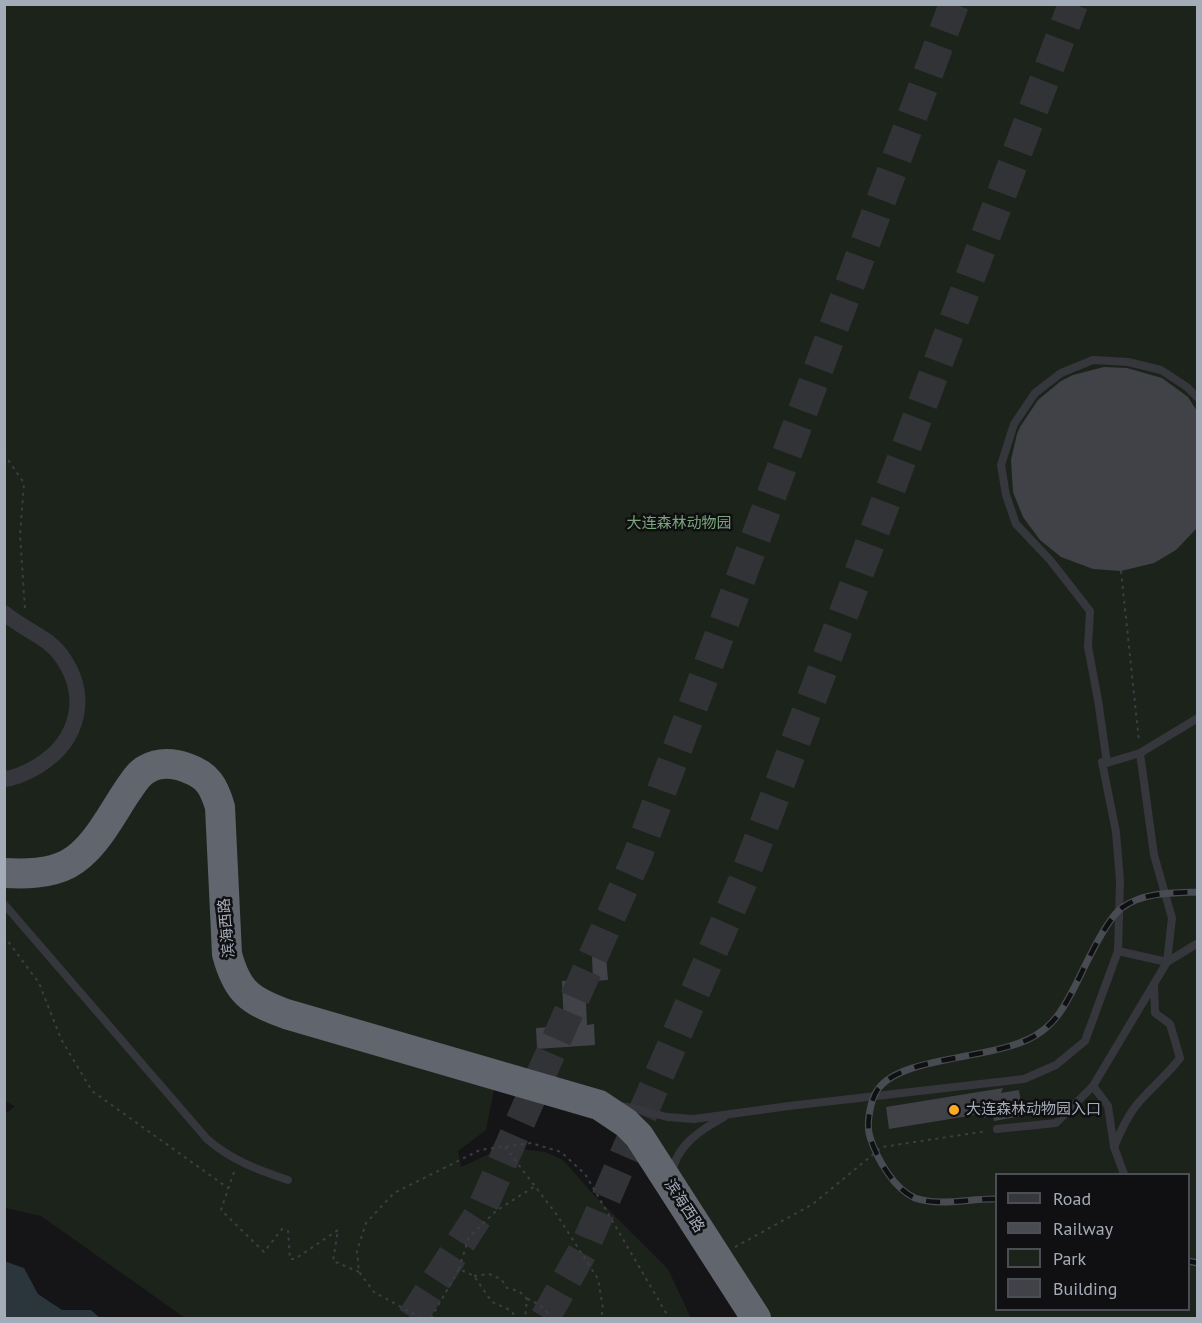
<!DOCTYPE html>
<meta charset="utf-8">
<style>
body{margin:0}
#map{position:relative;width:1202px;height:1323px;overflow:hidden;background:#151517;font-family:"PT Sans",sans-serif}
canvas{display:block}
.frame{position:absolute;inset:0;border:6px solid #a5acb9;pointer-events:none}
.legend{position:absolute;left:995px;top:1173px;width:195px;height:138px;box-sizing:border-box;background:#101012;border:2px solid #4c4e55;margin:0;padding:8px 10px;list-style:none;font-size:18px;color:#a5acb9}
.legend li{display:flex;align-items:center;gap:12px;height:30px}
.legend b{width:30px;border:2px solid #4c4e55}
</style>
<div id="map">
<canvas width="1202" height="1323"></canvas>
<div class="frame"></div>
<ul class="legend">
<li><b style="height:8px;background:#36373d"></b>Road</li>
<li><b style="height:8px;background:#484b52"></b>Railway</li>
<li><b style="height:16px;background:#1b231b"></b>Park</li>
<li><b style="height:16px;background:#414247"></b>Building</li>
</ul>
</div>
<script>
const context = document.querySelector('canvas').getContext('2d');
context.lineJoin = 'round';
function fill(path, color) {
  context.fillStyle = color;
  context.fill(path, 'evenodd');
}
function trace(path, color, width, dash) {
  context.strokeStyle = color;
  context.lineWidth = width;
  context.lineCap = dash ? 'butt' : 'round';
  context.setLineDash(dash || []);
  context.stroke(path);
}
function write(font, color, halo, rows, align = 'center') {
  context.font = font + ' "PT Sans","Noto Sans SC",sans-serif';
  context.lineWidth = 5;
  context.setLineDash([]);
  context.textBaseline = 'middle';
  context.strokeStyle = halo;
  context.fillStyle = color;
  for (const [text, x, y, turn = 0] of rows) {
    context.save();
    context.translate(x, y);
    context.rotate((+turn || 0) * Math.PI / 180);
    context.textAlign = isNaN(turn) ? turn : align;
    if (halo) context.strokeText(text, 0, 0);
    context.fillText(text, 0, 0);
    context.restore();
  }
}
const green = new Path2D(`
 M5,5H1197V1318H761L582,1092L499,1065L486,1130L458,1151L461,1167L493,1152L521,1149L545,1152L563,1160L593,1194L668,1269L691,1318H185L41,1216L5,1208L4,1111L8,1112L15,1106L4,1101ZM996,1174H1188V1310H996Z`);
const water = new Path2D(`
 M4,1261L24,1268L38,1294L62,1310H91L100,1318H5Z`);
const building = new Path2D(`
 M1104,367L1127,368L1162,378L1188,397L1197,411V528L1176,550L1154,563L1121,571L1093,569L1061,557L1040,540L1023,517L1013,492L1011,460L1017,434L1020,427L1038,400L1061,381L1073,375Z
 M592,957H606L608,980L593,981Z
 M585,980L587,1025L594,1024L595,1045L537,1049L536,1028L564,1026L562,981Z
 M1003,1088L1001,1093L1019,1090L1023,1116L994,1121L993,1116L982,1118L981,1114L889,1129L886,1107Z`);
const highwayTunnel = new Path2D(`
 M412,1318L480,1213L637,857L954,4
 M545,1318L584,1249L743,881L1073,4`);
const path = new Path2D(`
 M4,454L24,483L20,535L25,609
 M1121,571L1139,741
 M4,936L39,983L61,1039L92,1091L228,1188
 M505,1147L557,1215L598,1279L603,1308L601,1318
 M234,1172L221,1210L264,1252L282,1229L288,1231L290,1259H295L338,1230L333,1261L359,1272
 M735,1247L813,1204L882,1147L987,1131
 M459,1269L469,1237L496,1211L535,1186
 M474,1276L489,1274L501,1279L507,1288L519,1291L527,1299L525,1318
 M527,1299C538,1303 546,1308 550,1318
 M421,1318L374,1292L359,1272L357,1251L366,1223L394,1193L480,1150L531,1143L561,1152L585,1174L669,1318
 M431,1318L459,1269L474,1276L492,1302L510,1310L517,1318`);
const lane = new Path2D(`
 M1198,398L1187,387L1161,370L1128,362L1093,360L1061,373L1035,393L1014,424L1001,465L1006,495L1016,524L1050,560L1090,611L1088,647L1098,700L1107,763L1140,753L1198,718
 M1102,762L1116,832L1120,881L1118,951
 M4,904L207,1139C231,1160 258,1170 288,1180
 M1093,1086L1108,1106L1114,1147L1124,1174
 M620,1106L633,1108L667,1117L694,1119L789,1106L1024,1079L1056,1065L1085,1041L1118,951L1167,962L1172,918L1154,855L1140,753
 M997,1129L1056,1123L1093,1086L1167,962L1198,943
 M1114,1147C1121,1131 1128,1114 1140,1101C1153,1086 1168,1074 1180,1058L1170,1024L1155,1013L1154,984
 M672,1174C675,1146 702,1129 724,1117`);
const street = new Path2D(`
 M4,613C21,628 46,636 60,654C90,694 80,740 38,766C28,772 17,778 4,779`);
const highway = new Path2D(`
 M4,873C25,874 49,874 68,864C94,850 110,817 126,793C132,785 137,774 147,769C159,762 174,763 187,768C208,775 214,787 220,807L227,954C237,992 250,1001 286,1014L599,1105L626,1123L639,1136L756,1318`);
const rail = new Path2D(`
 M996,1199C971,1198 940,1207 915,1198C894,1189 877,1159 870,1137C866,1125 870,1100 878,1089C905,1053 1005,1061 1042,1031C1058,1019 1065,1005 1074,988C1084,969 1106,918 1123,907C1145,892 1172,893 1198,892
 M1188,1261L1198,1263`);
const markers = [
 [954,1110,6,"#ffaa25"]
];
const parkNames = [
 ["大连森林动物园",679,524]
];
const streetNames = [
 ["滨海西路",227,928,-95],
 ["滨海西路",684,1206,57]
];
const poiNames = [
 ["大连森林动物园入口",966,1110]
];
fill(green, '#1b231b');
fill(water, '#2a353c');
fill(building, '#414247');
trace(highwayTunnel, '#323337', 30, [30, 15]);
trace(path, '#3b3e44', 2, [3, 4.5]);
trace(lane, '#36373d', 8);
trace(street, '#36373d', 16);
trace(highway, '#61656e', 30);
trace(rail, '#484b52', 7);
trace(rail, '#101012', 4.5, [14]);
for (const [x, y, r, color] of markers) {
  const dot = new Path2D();
  dot.arc(x, y, r, 0, 2 * Math.PI);
  context.fillStyle = color;
  context.fill(dot);
  trace(dot, '#101012', 2);
}
write('15px', '#7aa67b', '#101012', parkNames);
write('15px', '#a5acb9', '#101012', streetNames);
write('15px', '#a5acb9', '#101012', poiNames, 'left');
</script>
